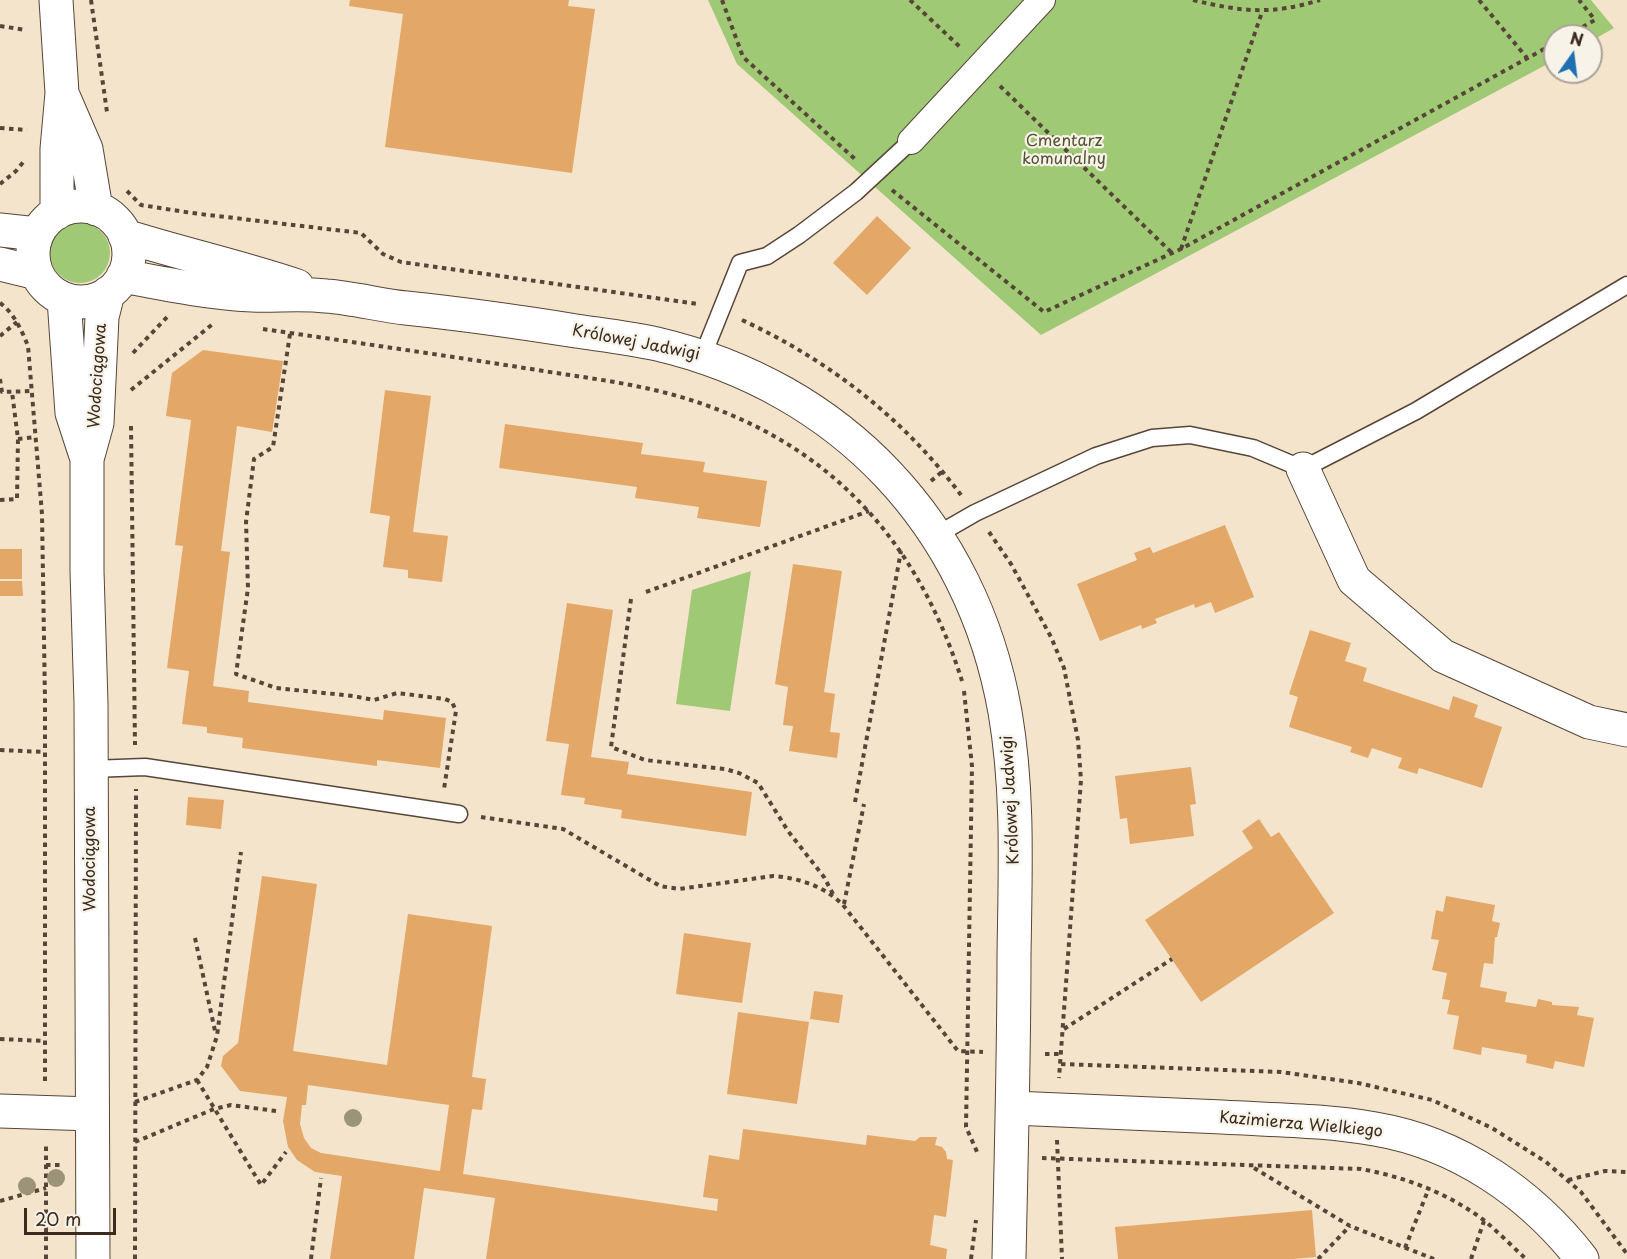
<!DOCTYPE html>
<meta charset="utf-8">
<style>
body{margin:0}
#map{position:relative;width:1627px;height:1259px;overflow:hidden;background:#f4e4cc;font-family:"Playpen Sans",sans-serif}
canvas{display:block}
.north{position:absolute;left:1543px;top:24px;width:60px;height:60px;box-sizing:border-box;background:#f7f3e8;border:2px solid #aca397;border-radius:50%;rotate:14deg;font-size:16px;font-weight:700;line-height:24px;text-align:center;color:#3b2a1e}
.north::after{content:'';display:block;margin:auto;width:21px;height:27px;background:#1f6fb2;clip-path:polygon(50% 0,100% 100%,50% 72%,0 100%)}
.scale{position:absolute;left:24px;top:1208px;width:92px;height:27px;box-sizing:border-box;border:3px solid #3b2a1e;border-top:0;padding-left:8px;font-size:18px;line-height:21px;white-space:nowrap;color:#3b2a1e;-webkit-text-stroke:4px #f7f3e8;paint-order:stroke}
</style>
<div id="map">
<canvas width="1627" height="1259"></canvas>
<div class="north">N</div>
<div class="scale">20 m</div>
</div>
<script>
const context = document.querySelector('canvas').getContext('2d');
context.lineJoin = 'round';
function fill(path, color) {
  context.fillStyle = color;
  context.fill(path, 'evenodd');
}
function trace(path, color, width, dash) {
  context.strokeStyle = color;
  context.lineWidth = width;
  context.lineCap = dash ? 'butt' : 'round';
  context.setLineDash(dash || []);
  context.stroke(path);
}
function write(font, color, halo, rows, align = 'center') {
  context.font = font + ' "Playpen Sans",sans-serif';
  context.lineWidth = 4.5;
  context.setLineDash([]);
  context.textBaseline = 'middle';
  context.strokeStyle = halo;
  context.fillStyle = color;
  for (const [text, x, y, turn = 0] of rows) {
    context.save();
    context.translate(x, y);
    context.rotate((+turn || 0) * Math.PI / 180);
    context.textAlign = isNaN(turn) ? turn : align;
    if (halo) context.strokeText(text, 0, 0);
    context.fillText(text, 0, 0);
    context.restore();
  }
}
const green = new Path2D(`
 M708,0H1591L1614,28L1591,41V36H1555V60L1041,335L737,64Z
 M50 253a30 30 0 1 1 60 0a30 30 0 1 1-60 0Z
 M751,571L730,711L676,704L692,590Z`);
const building = new Path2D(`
 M350,0H569L568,6L595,9L572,173L385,147L403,14L349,6Z
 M877,216L911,248L867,295L833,263Z
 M203,350L283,361L272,432L237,426L221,551L230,552L213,686L249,691L248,702L383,720L384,710L446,718L440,768L377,760V766L242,748L243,738L207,733V727L182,724L189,671L167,668L183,546L175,545L191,420L166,416L172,373Z
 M385,390L431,396L413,532L448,536L442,582L408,578V570L383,567L390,516L370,513Z
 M505,424L643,443L641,454L705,462L703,472L767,481L760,527L697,518L699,507L635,498L637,487L499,468Z
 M1225,525L1254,597L1215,613L1211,602L1195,608L1194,604L1155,619L1157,623L1142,629L1141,625L1100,641L1077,584L1137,560L1134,553L1150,547L1153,553Z
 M0,549H22V579H0Z
 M793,564L842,571L824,692L835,694L830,732L840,733L837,758L789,751L793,726L783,725L788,687L775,684Z
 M0,581H22L23,596H0Z
 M567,603L613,610L591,757L629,762L627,774L752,792L746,836L621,818L622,810L584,804L585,798L561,795L569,744L546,741Z
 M1310,630L1351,643L1345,661L1367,668L1363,681L1449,710L1453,696L1478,705L1474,717L1502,727L1482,788L1419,768L1417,774L1398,768L1402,758L1372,748L1368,758L1350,752L1352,747L1289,727L1298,697L1289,694Z
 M1191,767L1196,804L1190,805L1194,836L1130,844L1127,818L1120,819L1115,776Z
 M188,797L224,800L221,829L186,825Z
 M1259,819L1271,837L1279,832L1334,913L1201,1002L1145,920L1253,848L1242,831Z
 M262,876L317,884L293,1051L387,1065L408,914L492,926L472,1077L486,1079L482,1110L472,1109L463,1174L717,1211L718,1199L703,1197L709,1155L739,1160L743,1129L866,1145L867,1135L915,1141L920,1137H937L935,1145L942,1147L946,1152L947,1159L953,1160L946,1217L934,1215L930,1245L947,1249L946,1259H486L495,1198L424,1188L414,1259H330L342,1176L315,1172L297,1160L288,1147L283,1121L287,1097L240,1091L221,1066L223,1056L238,1043ZM308,1085L449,1105L440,1171L321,1153L311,1148L304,1138L300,1124L302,1105H306Z
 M1446,896L1495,905L1492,921L1500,923L1497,937H1495L1493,964L1484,963L1480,987L1507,992L1505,1002L1536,1007L1538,999L1552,1002V1005L1579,1007L1577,1015L1594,1018L1584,1067L1555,1061L1553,1069L1526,1063L1527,1055L1482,1047L1481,1055L1453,1049L1459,1016L1447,1014L1450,1000L1442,999L1447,973L1432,970L1439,940L1431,939L1436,910L1443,912Z
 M684,933L751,943L742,1003L676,994Z
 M814,991L843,995L839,1023L810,1019Z
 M738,1012L809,1022L797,1104L727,1094Z
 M1312,1210L1316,1257L1293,1259H1118L1115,1227Z`);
const path = new Path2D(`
 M91,0L107,112
 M722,0L743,57L856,160
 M910,0L960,47
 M1193,0C1243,12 1271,15 1320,0
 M1479,0L1527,58
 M0,26L26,30
 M1567,36L1595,20L1579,0
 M1000,86L1172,253
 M0,128L27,130
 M0,184L16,171L25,160
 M892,190L1044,312L1181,249L1555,43
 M127,191L141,205L192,213L361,233L383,254L401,262L698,304
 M1181,249L1262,12
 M0,303C14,313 22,331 28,346L42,514L45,701V1081
 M742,320C830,361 903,418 961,495
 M263,329C352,342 442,355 531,369C579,377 627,382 674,395C823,437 916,535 962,681
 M290,334L273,447L254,459L246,522L248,588L236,674L276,688L353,696L374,700L397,693L445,699L452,702L456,711L444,789
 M0,336L17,322
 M133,353L167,317
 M0,379L2,392L32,391
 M131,390L214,323
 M131,426L135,745
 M18,439L35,437
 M931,481L943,471
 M0,500L17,499L18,439L12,392
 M989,532L1011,564L1051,637L1064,668L1078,740L1081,780L1059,1078
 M646,592L869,511
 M631,599L611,747L645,760L725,769L739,773L758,783L788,831L824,877L834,896
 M964,691L972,766L966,1127L978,1154
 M0,750L45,752
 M855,802L901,551
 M481,817L563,829L660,886L679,889L773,876C799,878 824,886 843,905L958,1051L983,1052
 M844,904L864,804
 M195,938L215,1031
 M1064,1029L1172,959
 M0,1039L45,1041
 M1045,1054H1062
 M1061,1064L1281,1072L1358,1083L1432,1100L1492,1128L1546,1162L1581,1192L1627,1254
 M197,1080L261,1185L286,1152
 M135,1102L197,1080L207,1067L217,1036L241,852
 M1057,1140L1062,1259
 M135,1142L214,1109L231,1105L276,1111
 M1042,1158L1361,1169C1405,1177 1448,1193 1485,1221C1499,1233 1513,1247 1526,1259
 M46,1165H61
 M1254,1168L1350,1226L1434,1259
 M1568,1180L1605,1171L1627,1172
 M0,1201L46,1188
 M1405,1248L1429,1188
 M46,1259V1143
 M135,1259L136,789
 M311,1259L321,1178
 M971,1259L976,1220
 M1318,1259L1350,1226
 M1471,1259L1484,1221`);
const service = new Path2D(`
 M703,355L740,263L767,256L799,235L856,192L911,141
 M935,536L975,513L1096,456L1152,438L1190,435L1253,448L1303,469L1416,411L1627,285
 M91,769L145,767L459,814`);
const pedestrian = new Path2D(`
 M911,141L1042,0`);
const minor = new Path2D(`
 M56,0L62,93L57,149V213
 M64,98L86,149L96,209
 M33 254a48 48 0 1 1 96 0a48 48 0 1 1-96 0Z
 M0,230L37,234
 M125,236C182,254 241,267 297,286
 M0,264L37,273
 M123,276C165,284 209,293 252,295C276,296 301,293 326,296C353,298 379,305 406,308C463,314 520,322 576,331C603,335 630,338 657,344C841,387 972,525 1005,712C1019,793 1015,876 1014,957C1014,1058 1011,1158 1009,1259
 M64,299L72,413L87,459
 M1303,469L1354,580L1443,656L1589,722L1627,730
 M1013,1108C1082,1111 1152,1114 1222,1117C1272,1120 1325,1120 1375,1129C1458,1143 1531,1193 1582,1259
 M0,1111L92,1114
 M93,1259L91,703L87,571V459L97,423L102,317L108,293`);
const trees = [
 [353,1118],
 [56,1178],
 [27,1186]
];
const parkNames = [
 ["Cmentarz",1064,142],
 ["komunalny",1064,160]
];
const streetNames = [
 ["Królowej Jadwigi",636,343,11],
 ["Wodociągowa",98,376,-86],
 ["Królowej Jadwigi",1011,800,-93],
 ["Wodociągowa",91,859,-90],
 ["Kazimierza Wielkiego",1301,1125,5]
];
fill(green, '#a0c975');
fill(building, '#e3a767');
trace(service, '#574638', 19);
trace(pedestrian, '#574638', 28);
trace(minor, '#574638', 35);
trace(path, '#574638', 4, [4.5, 4.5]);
trace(service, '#fff', 16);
trace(pedestrian, '#fff', 26);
trace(minor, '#fff', 33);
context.fillStyle = '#9c9478';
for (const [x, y] of trees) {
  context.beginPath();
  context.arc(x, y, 9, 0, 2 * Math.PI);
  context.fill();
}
write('16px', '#545234', '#f7f3e8', parkNames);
write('16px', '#3b2a1e', '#f7f3e8', streetNames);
</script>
